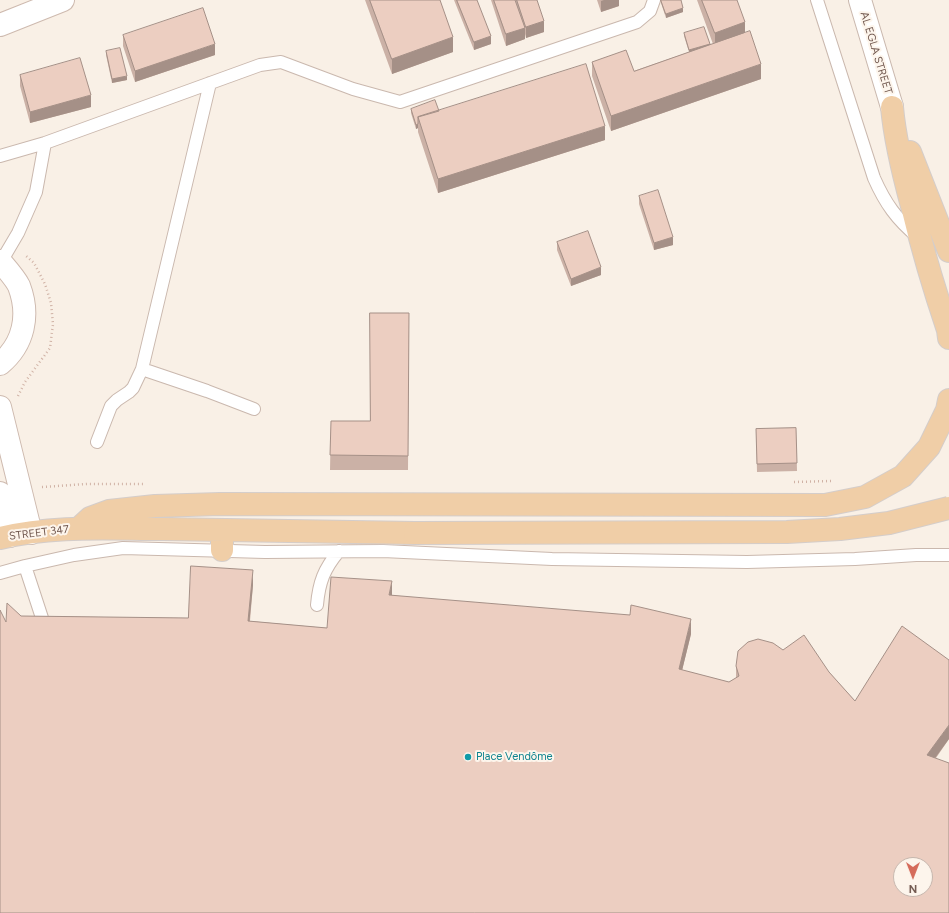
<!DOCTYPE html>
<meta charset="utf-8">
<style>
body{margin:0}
#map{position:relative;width:949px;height:913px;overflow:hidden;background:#f9f0e6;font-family:Figtree,sans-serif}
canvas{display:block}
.north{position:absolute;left:893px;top:857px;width:40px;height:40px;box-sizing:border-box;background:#fdf5ec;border:1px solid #c5b6ad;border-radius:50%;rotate:180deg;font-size:11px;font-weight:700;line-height:16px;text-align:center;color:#70574e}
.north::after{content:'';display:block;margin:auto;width:14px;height:18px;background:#d56b5a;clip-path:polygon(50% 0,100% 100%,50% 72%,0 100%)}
</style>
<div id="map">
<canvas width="949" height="913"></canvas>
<div class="north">N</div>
</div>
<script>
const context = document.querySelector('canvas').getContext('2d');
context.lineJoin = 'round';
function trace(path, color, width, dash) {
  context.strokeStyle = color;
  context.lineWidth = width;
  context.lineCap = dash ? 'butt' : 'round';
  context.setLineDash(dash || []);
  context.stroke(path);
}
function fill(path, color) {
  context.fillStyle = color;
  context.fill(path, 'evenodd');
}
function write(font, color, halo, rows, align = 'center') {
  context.font = font + ' Figtree,sans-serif';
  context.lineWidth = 4;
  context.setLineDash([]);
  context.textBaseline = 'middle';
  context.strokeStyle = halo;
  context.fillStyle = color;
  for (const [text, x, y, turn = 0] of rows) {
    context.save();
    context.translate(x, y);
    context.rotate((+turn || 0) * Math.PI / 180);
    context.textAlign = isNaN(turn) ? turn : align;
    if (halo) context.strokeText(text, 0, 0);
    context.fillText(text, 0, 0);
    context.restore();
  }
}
const path = new Path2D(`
 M18,396L25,382L50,348L53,324L51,303L45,284L34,263L25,255
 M794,482L831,481
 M42,487L87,484H145`);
const lane = new Path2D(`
 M817,0L874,178C885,203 897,220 918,237
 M0,156L45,143L260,65L281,62L353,89L400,102L637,22L650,11L654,0
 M1,262L18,233L36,192L45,143
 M142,369L207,391L254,409
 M97,442L111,406L117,400L129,392L133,388L142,369L210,83
 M25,566L43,621
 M0,573L25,566L74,555L123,548L265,552L383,551L552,559L747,562L855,559L916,555H949
 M317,605C319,582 324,569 339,551`);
const street = new Path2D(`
 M860,0L892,107`);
const secondary = new Path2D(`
 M0,25L63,0
 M0,261C6,268 15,278 19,286C30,315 24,344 0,364
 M0,407L31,533
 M0,493L10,536`);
const primary = new Path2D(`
 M892,107C895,141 903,173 912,206C922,248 934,289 948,330L949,338
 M910,152L949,251
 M78,529L90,518L109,511L155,506L220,504L825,505L865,497L903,476L929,447L947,410L949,400
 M222,530V550
 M0,538C53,525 109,529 163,529C247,530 331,532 415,533`);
const primaryBridge = new Path2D(`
 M415,533L787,532L840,529L889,523L949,508`);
const wall = new Path2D(`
 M365,0H440L453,52L392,74Z
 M454,0H477L491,44L474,50Z
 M491,0H537L544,32L526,38L525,34V39L506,46Z
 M597,0H619V6L601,12Z
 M660,0H681L683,12L666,18Z
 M697,0H737L745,33L761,79L611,131L592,76V62L634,71L689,52L684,36V33L710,45L713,44Z
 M123,35L215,55L135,82L123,46Z
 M106,51L127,80L112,83L106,55Z
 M20,75L91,107L30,123L20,86Z
 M411,109L439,111L605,140L438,193L418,132V128L416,129L411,113Z
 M639,196L673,245L654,250L639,204Z
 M557,242L601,275L571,286L557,250Z
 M409,313L408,470H330L331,421H370Z
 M796,428L797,471L757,472L756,429Z
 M253,585L250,621L327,628L392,595L691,634L682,670L729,682L736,678V666L783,650L829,672L855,701L949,739L936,758L6,622L21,616L188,618Z`);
const shadedWall = new Path2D(`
 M604,0H619V6L601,12V1Z
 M683,8V12L666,18V14Z
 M544,21V32L526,38V27Z
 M745,22V36L715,48V33Z
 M525,28V39L506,46V34Z
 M491,36V44L474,50V42Z
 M453,37V52L392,74V59Z
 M215,44V55L135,82V71Z
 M710,44V48L689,54V50Z
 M761,64V79L611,131V116Z
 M127,76V80L112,83V79Z
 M91,95V107L30,123V112Z
 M418,124V128L416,129V125Z
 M605,126V140L438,193V179Z
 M673,237V245L654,250V243Z
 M601,267V275L571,286V279Z
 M253,570V585L248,636V621Z
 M392,581V595H389Z
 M691,619V634L679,683V669Z
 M949,725V739L927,769V755Z`);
const building = new Path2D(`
 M370,0H440L453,37L392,59Z
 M457,0H477L491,36L474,42Z
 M494,0H515L525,28L506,34Z
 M517,0H537L544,21L526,27Z
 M661,0H681L683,8L666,14Z
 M702,0H737L745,22L715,33Z
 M203,8L215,44L135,71L123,35Z
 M704,27L710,44L689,50L684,33Z
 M750,31L761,64L611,116L592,62L626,50L634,71Z
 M120,48L127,76L112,79L106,51Z
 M80,58L91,95L30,112L20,75Z
 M586,64L605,126L438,179L418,117Z
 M435,100L439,111L418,117V124L416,125L411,109Z
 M658,190L673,237L654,243L639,196Z
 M588,231L601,267L571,279L557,242Z
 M370,313H409L408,456L330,455L331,421H370Z
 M796,428L797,463L757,464L756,429Z
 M191,566L253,570L248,621L327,628L331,577L392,581L389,595L630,615L631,605L691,619L679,669L729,682L739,676L736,666L738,651L748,642L758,639L773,643L783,650L804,635L829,672L855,701L902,626L949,660V725L927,755L949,763V913H0V610L6,622L7,603L21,616L188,618ZM901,865H925V889H901Z`);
const markers = [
 [468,757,4,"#0f9aa8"]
];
const streetNames = [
 ["AL EGLA STREET",876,53,73],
 ["STREET 347",39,533,-7]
];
const cultureNames = [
 ["Place Vendôme",476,757]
];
trace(lane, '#cab8ae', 14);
trace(street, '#cab8ae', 24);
trace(secondary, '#cebaaf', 24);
trace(primary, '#d4cdca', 24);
trace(path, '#d0b2a5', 2.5, [1, 3]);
trace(lane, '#fff', 12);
trace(street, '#fff', 22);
trace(secondary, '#fff', 22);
trace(primary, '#f0cea7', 22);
trace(primaryBridge, '#d4cdca', 24, []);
trace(primaryBridge, '#f0cea7', 22);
fill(wall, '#cbb1a6');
fill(shadedWall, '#a59087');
fill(building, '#eccec1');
trace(building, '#a59087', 1);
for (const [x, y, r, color] of markers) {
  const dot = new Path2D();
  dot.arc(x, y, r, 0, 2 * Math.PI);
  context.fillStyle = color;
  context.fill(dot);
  trace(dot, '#fdf5ec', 1.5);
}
write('11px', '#70574e', '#fdf5ec', streetNames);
write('11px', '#0d838f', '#fdf5ec', cultureNames, 'left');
</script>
